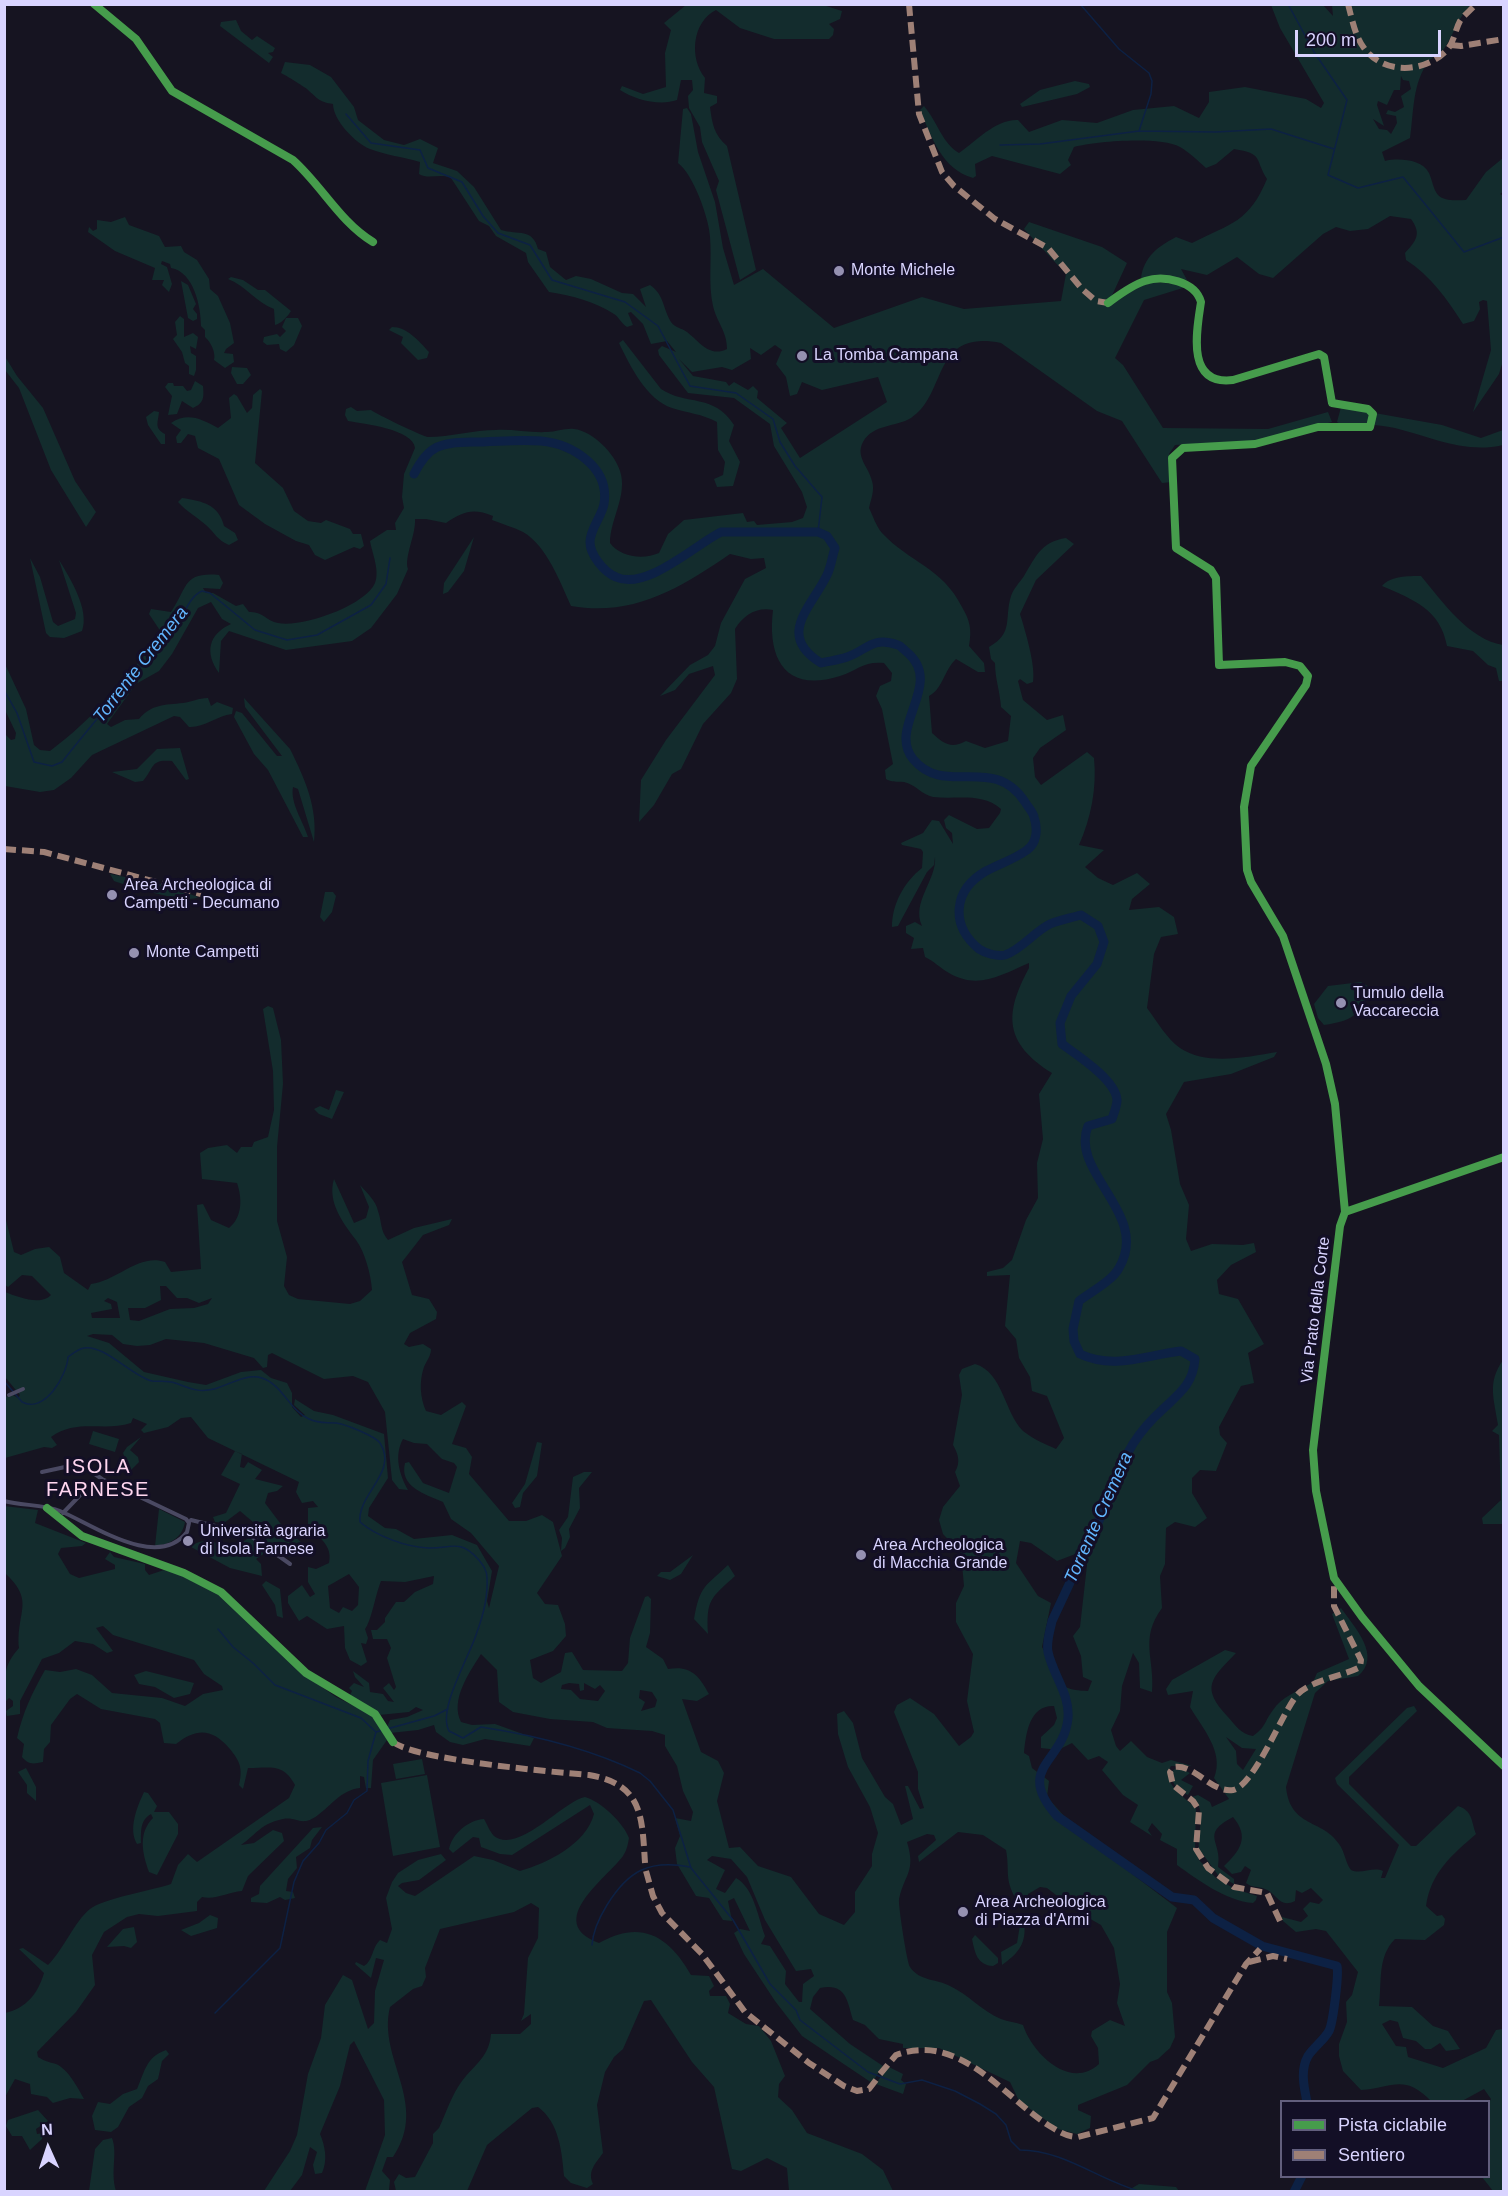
<!DOCTYPE html>
<meta charset="utf-8">
<style>
body{margin:0}
#map{position:relative;width:1508px;height:2196px;overflow:hidden;background:#161421;font-family:Helvetica,sans-serif}
canvas{display:block}
.frame{position:absolute;inset:0;border:6px solid #d9d4ff;pointer-events:none}
.legend{position:absolute;left:1280px;top:2100px;width:210px;height:78px;box-sizing:border-box;background:#130f26;border:2px solid #625e7d;margin:0;padding:8px 10px;list-style:none;font-size:18px;color:#d9d4ff}
.legend li{display:flex;align-items:center;gap:12px;height:30px}
.legend b{width:30px;border:2px solid #625e7d}
.north{position:absolute;left:18px;top:2118px;width:60px;height:60px;-webkit-text-stroke:4px #130f26;paint-order:stroke;rotate:357deg;font-size:16px;font-weight:700;line-height:24px;text-align:center;color:#d9d4ff}
.north::after{content:'';display:block;margin:auto;width:21px;height:27px;background:#d9d4ff;clip-path:polygon(50% 0,100% 100%,50% 72%,0 100%)}
.scale{position:absolute;left:1295px;top:30px;width:146px;height:27px;box-sizing:border-box;border:3px solid #d9d4ff;border-top:0;padding-left:8px;font-size:18px;line-height:21px;white-space:nowrap;color:#d9d4ff;-webkit-text-stroke:4px #130f26;paint-order:stroke}
</style>
<div id="map">
<canvas width="1508" height="2196"></canvas>
<div class="frame"></div>
<ul class="legend">
<li><b style="height:8px;background:#469c4c"></b>Pista ciclabile</li>
<li><b style="height:8px;background:#9e8076"></b>Sentiero</li>
</ul>
<div class="north">N</div>
<div class="scale">200 m</div>
</div>
<script>
const context = document.querySelector('canvas').getContext('2d');
context.lineJoin = 'round';
function fill(path, color) {
  context.fillStyle = color;
  context.fill(path, 'evenodd');
}
function trace(path, color, width, dash) {
  context.strokeStyle = color;
  context.lineWidth = width;
  context.lineCap = dash ? 'butt' : 'round';
  context.setLineDash(dash || []);
  context.stroke(path);
}
function write(font, color, halo, rows, align = 'center') {
  context.font = font + ' Helvetica,sans-serif';
  context.lineWidth = 6;
  context.setLineDash([]);
  context.textBaseline = 'middle';
  context.strokeStyle = halo;
  context.fillStyle = color;
  for (const [text, x, y, turn = 0] of rows) {
    context.save();
    context.translate(x, y);
    context.rotate((+turn || 0) * Math.PI / 180);
    context.textAlign = isNaN(turn) ? turn : align;
    if (halo) context.strokeText(text, 0, 0);
    context.fillText(text, 0, 0);
    context.restore();
  }
}
const green = new Path2D(`
 M823,5L842,11L840,19L829,24L834,29L833,35L829,39H774L740,28L716,10C692,22 689,58 705,78L704,93L717,96V103L710,107C712,123 714,135 727,146L756,270L740,280L716,190L719,181L702,142L700,127L689,108L688,96L693,90L692,80H681L677,100C660,106 635,100 620,90L622,86L643,94L666,87L665,53L671,30L664,23L686,5Z
 M1271,5H1323L1333,16L1332,5H1471C1458,17 1454,34 1444,49C1440,54 1433,56 1429,61C1412,83 1414,112 1410,138L1382,152L1385,161C1398,158 1422,159 1429,173C1432,179 1433,189 1438,195C1445,202 1457,200 1466,200L1486,172L1503,158V192L1500,194L1504,196L1503,361L1499,374L1473,412L1491,350L1487,301L1483,300L1479,302L1480,309L1474,321L1463,324C1447,299 1431,276 1406,260L1405,253C1416,241 1422,234 1411,219L1390,216L1368,229L1350,231L1336,227L1323,234L1273,278L1259,274L1237,257L1207,275L1181,269L1187,280L1163,276L1141,278C1144,257 1157,247 1176,237L1192,243C1232,223 1249,222 1267,179C1254,158 1264,154 1234,149L1216,164L1206,168C1198,161 1189,152 1180,147C1160,136 1096,141 1074,147L1068,160L1071,165L1060,174L992,156L975,164L976,176L973,178C942,169 932,138 920,110L924,106C937,121 942,143 959,153C976,141 996,119 1018,120L1029,132L1062,120L1097,123L1133,110L1174,106L1199,118L1209,102V92L1245,87L1306,99L1321,108L1324,103L1280,28ZM1401,76L1403,80L1409,81L1411,89L1401,96L1404,107L1395,112L1388,110L1386,114L1396,116L1397,123L1391,134L1387,130L1379,129L1373,119L1384,126L1377,105L1378,101L1387,105L1394,90H1400Z
 M236,20L241,31L252,40L257,36L275,48L273,52L268,53L273,57L269,63L220,26L221,22Z
 M285,62L310,65L331,77L354,107L358,120L384,140L404,145L420,139L438,148L433,163L457,171L474,187L501,230C518,235 533,228 538,249L546,252L550,267L566,280L576,276L591,279L622,293L633,294L646,307L640,289L650,285C664,294 663,309 671,322C675,328 682,328 687,332C699,341 709,358 727,349C727,331 717,323 713,306C708,283 712,260 710,237C709,218 693,174 678,163L683,109L687,108L691,114L698,152L715,202L723,248L734,285L763,269L834,328L922,297L964,309L1061,301L1066,274L1024,229L1029,222L1102,247L1127,263L1109,302C1141,284 1148,278 1186,287L1144,300L1115,358L1123,365L1163,428L1268,429L1328,412L1332,422L1255,441L1175,445L1169,454L1172,482L1162,483L1122,421L1097,411L1001,343C931,329 948,394 911,418C896,427 873,424 863,442C855,457 869,467 872,481C875,490 871,499 869,508C873,516 876,526 882,533C910,563 942,567 962,607C970,621 972,629 969,646L984,663L985,672H978L956,659C944,670 943,689 929,696L932,733C944,744 951,749 966,741L985,748L1008,741L1011,716L1001,707C1000,691 995,679 995,663L991,659L989,647C1014,633 1004,619 1011,596C1013,589 1020,582 1024,576C1036,556 1041,542 1066,538L1074,544L1036,580L1020,614C1025,630 1036,666 1033,682L1027,684L1020,679L1018,681L1023,700L1047,720L1063,715L1066,730L1040,748L1033,758L1035,777L1041,785L1087,752L1094,758C1097,788 1091,818 1079,845L1104,850L1085,867L1098,878L1113,885L1137,873L1150,884L1132,899L1129,910L1159,907L1174,917L1178,934L1161,937L1154,954L1147,1008C1156,1020 1167,1039 1180,1048C1207,1066 1247,1057 1277,1052L1274,1057L1231,1074L1184,1082L1166,1114L1171,1130L1180,1184L1189,1205L1186,1239L1191,1251L1212,1244L1243,1245L1254,1243L1256,1252L1231,1265L1217,1280L1219,1294L1238,1299L1264,1344L1248,1353L1254,1383L1241,1386L1219,1427L1220,1435L1227,1443L1216,1471L1200,1470L1192,1478V1493L1207,1518L1195,1527L1175,1522L1166,1528L1165,1564L1160,1576L1162,1608C1139,1639 1155,1659 1152,1692L1140,1688L1139,1663L1133,1653L1122,1686L1120,1711L1111,1730L1116,1746L1120,1751L1131,1741L1147,1757L1162,1763L1171,1760L1192,1766H1171C1160,1782 1185,1798 1196,1808L1195,1850L1199,1860L1216,1878L1235,1889L1257,1896L1256,1900L1253,1903C1226,1901 1198,1880 1177,1865V1849L1160,1840L1162,1834L1152,1823L1148,1830L1152,1836L1130,1822L1138,1805L1123,1795L1102,1770L1108,1762L1099,1756L1088,1760L1072,1743L1058,1750L1041,1748V1737L1054,1725L1057,1718L1054,1706C1030,1705 1026,1732 1024,1753L1029,1756L1032,1768L1049,1781L1047,1797L1082,1836L1177,1908L1167,1932V1992L1172,2003L1175,2037L1170,2048L1158,2059L1150,2062L1127,2085L1078,2105V2110L1091,2116L1090,2128L1077,2134L1058,2129L1019,2101L1010,2082L939,2048H903V2044L879,2039L865,2025L853,2020C847,2000 846,1983 820,1988L813,1997L810,2009L850,2044L883,2066L872,2083L802,2036L775,2001L744,1954L734,1933L740,1929L750,1931L734,1898L728,1901L732,1921L723,1920L709,1898L696,1896L677,1864L675,1848L680,1836L675,1818L691,1821L693,1812L683,1791L677,1766L665,1746V1735L652,1731L607,1728L593,1722L550,1719L513,1712L499,1702L497,1670L481,1654C469,1673 450,1700 461,1722L472,1725L495,1724L534,1738L530,1746L485,1739L463,1745L450,1742L436,1732L434,1725L418,1730L390,1733L387,1727L390,1720L407,1717L423,1710L416,1707L409,1712L379,1715L350,1695L352,1691L349,1688L354,1683L364,1687L355,1677L353,1671L369,1683L370,1692L383,1694L388,1701L394,1702L383,1688L389,1683L394,1690L396,1687L387,1658L391,1648L387,1639H373L371,1630H377L385,1622V1618L396,1602H404L415,1592L433,1584L434,1576L405,1582L381,1581C376,1593 371,1622 365,1629L368,1638L366,1644L361,1643L367,1662L361,1666L350,1660L345,1648L344,1626L327,1629L307,1616L299,1621L288,1603V1596L302,1585L310,1597L315,1594L308,1582V1567L316,1569L329,1563C333,1546 319,1537 308,1526V1508L318,1507L313,1501L302,1503L296,1492L299,1482L208,1438L191,1417L181,1418L168,1427L144,1433L141,1430L147,1424L133,1418L131,1423C104,1432 77,1418 51,1437L57,1445L52,1448L44,1447L5,1458V1397L13,1395L18,1398L20,1395L5,1377V1292C18,1297 41,1306 51,1295L32,1276L22,1275L8,1287L5,1285V1216L14,1252L21,1255L35,1249L49,1247L60,1257L64,1273L88,1290L91,1284C117,1281 139,1253 165,1262L171,1272L201,1269L197,1205L203,1204L211,1220L229,1228C243,1217 242,1197 237,1183L202,1179L200,1153L208,1148L227,1145L237,1153L241,1147H252L254,1142L268,1137L274,1110L273,1071L263,1009L268,1006L273,1008L281,1040L283,1084L277,1147V1221L287,1257L284,1286L289,1295L298,1299L350,1304L360,1301L372,1290C371,1275 365,1252 356,1240C343,1223 327,1202 334,1179L354,1223L366,1218L369,1207L360,1185C367,1193 376,1201 378,1211C382,1222 380,1231 388,1240L414,1228L452,1219L449,1225L423,1235L402,1262L412,1295L429,1299L437,1312L436,1319L410,1333L404,1344L409,1347L423,1344L431,1349C431,1356 427,1360 424,1367C419,1381 420,1398 426,1411L441,1415L462,1402L466,1406L452,1444L466,1448L472,1457L469,1474L509,1521H526L542,1515L553,1522L562,1556L537,1593L545,1604L558,1605L565,1624L566,1636L553,1651L530,1660L533,1678L541,1683L561,1672L565,1653L572,1652L583,1670L622,1671L628,1663L630,1638L645,1597L648,1596L651,1599L650,1633L646,1647L663,1659L668,1669C690,1665 699,1675 709,1694L697,1701L682,1699L701,1752L718,1761L724,1773L717,1801L729,1848L740,1847L758,1866L791,1877L819,1914L844,1925L855,1912V1892L872,1866V1854L878,1833L870,1807L848,1767L838,1734L837,1714L844,1711L853,1723L862,1758L885,1797L893,1804L901,1825L913,1819L905,1786H908L920,1809L924,1808L918,1789V1772L894,1712L897,1705L910,1698L934,1714L959,1746L971,1737L974,1732L967,1701L973,1654L956,1622V1603L964,1586L961,1553L943,1534L939,1520L943,1507L960,1486L955,1472C961,1462 958,1454 953,1445L962,1395L959,1375L962,1369L975,1364C1003,1372 1004,1412 1023,1431C1033,1439 1045,1444 1056,1449L1064,1438L1047,1396L1032,1391L1030,1377L1019,1358L1016,1339L1005,1326L1010,1275L987,1276V1272L1003,1268L1012,1260L1026,1220L1038,1198L1037,1163L1043,1139L1039,1094L1052,1073C1004,1043 1004,1014 1029,968V963C1001,975 978,990 949,973C940,968 934,961 925,957L923,948L911,949L914,938L906,933V926L915,922L922,926C911,902 937,880 935,857L934,865L927,872L898,926L892,927C892,904 904,882 922,868L923,852L921,849L902,845L901,843L923,833L932,820L939,821L953,844L952,833L946,828L944,820L949,815L977,829L989,828L1000,813L1001,809C981,792 957,800 933,797C922,795 915,784 904,782C897,781 893,783 886,779L885,770L893,764L882,709L876,696L880,686L891,681L892,673L884,663C864,661 858,670 840,676C786,693 767,660 773,610C756,607 744,615 735,629L737,679L731,693L703,724L681,769L672,774L654,805L639,822L641,780L666,740L715,675L713,666L689,674L675,690L660,696L690,665L708,655L715,646L721,623L745,579L766,568L764,558L751,559L730,554C680,588 634,617 571,606C560,582 547,546 523,532C513,527 502,524 492,520L493,516C473,508 464,511 446,523L426,519H415C416,535 404,557 408,569L397,594L371,628L352,641L286,650L229,631L221,641L219,673C204,652 209,634 231,624L222,619L211,602L198,608L172,654L159,671L136,684L107,724L111,727L125,720L139,719C152,704 164,705 183,703C192,702 198,698 208,698L211,706L217,702L233,708L232,714C217,716 203,728 189,727L180,717L174,716L92,755L71,778L54,790L40,792L5,786V734L11,740L15,739L16,733L5,710V664L26,709L34,745L40,750L50,751C93,719 130,676 161,632L149,614L151,609L171,612C188,587 183,572 219,575L223,583L220,589L203,588L206,593H213L236,606L243,604L249,612C263,611 266,621 278,623C301,628 365,606 375,583C380,570 372,553 370,541L387,530H396L395,523L404,508L402,497L404,474L415,448C413,429 364,424 348,421L345,415L346,409L351,407L357,411L371,410C374,413 424,437 428,437C450,437 474,430 496,430C513,429 530,433 547,432C556,432 565,428 574,429C593,431 615,454 620,471C628,495 610,519 610,543C620,557 643,560 659,553L668,534L684,520L743,513L747,522L754,521L757,525L792,522L803,518L807,507L802,492L774,446L770,424L734,398L688,393L659,355L658,350L662,346L676,352L667,341L651,344L643,324L631,312L628,313L633,325L627,327C621,323 619,317 614,314C594,301 573,296 549,292L528,262L526,253L496,236L489,226L479,221L451,178C441,173 428,180 419,174L420,162C404,157 385,155 370,149C355,143 333,120 333,104C319,102 317,98 307,89C303,86 287,76 281,73ZM775,345L782,350L776,364L786,377L790,396L797,394L802,382L822,390L878,377L887,402L800,458L781,428L787,423L757,398L758,391L753,386L748,390L734,382L729,386L726,382L693,376L679,359L692,372L722,367L732,370L751,359L750,348L761,355ZM160,1286H166L177,1298H187L199,1303L212,1298L208,1304L194,1308L170,1309L139,1321L130,1320L128,1308H145L161,1300ZM108,1298L117,1302L120,1318H92L91,1313L112,1309L111,1304L104,1301ZM93,1334L112,1335L123,1344L137,1346L150,1345L166,1339L204,1343L254,1358L263,1368L267,1367L268,1355L272,1353L324,1379L353,1376L368,1382L385,1412L392,1480L399,1489L408,1490C399,1474 394,1455 403,1439L414,1443L427,1444L442,1459L454,1463L457,1467L449,1493L423,1483L409,1462L405,1463C399,1487 425,1494 443,1502L451,1519L471,1533L499,1566L489,1608L487,1601L492,1571L477,1545L452,1535L414,1539L396,1529L385,1528L368,1516L369,1508L388,1478L384,1434L333,1415L314,1411L295,1399L294,1405L305,1415L301,1417L292,1407V1393L287,1383L271,1378L261,1370L241,1372L206,1385L188,1382L144,1372L109,1343L87,1336ZM1020,1541L1031,1543L1057,1561L1078,1553L1087,1565L1080,1627L1073,1636L1081,1656L1083,1677L1092,1681L1088,1691C1049,1690 1059,1674 1042,1647L1051,1603L1038,1596L1016,1563ZM349,1574L359,1587L358,1605L352,1611L343,1607L339,1613L330,1608L328,1586ZM569,1683L579,1684L580,1691L584,1690V1683L595,1689L600,1685L605,1691L598,1701L580,1699L571,1690L561,1689L562,1685ZM640,1690L652,1692L657,1700L655,1707L641,1711L645,1702L639,1698ZM958,1832L983,1835L1006,1850C1010,1871 1004,1879 1016,1899L1026,1903L1028,1894L1040,1887L1047,1888L1078,1912L1101,1925L1114,1948L1120,1984L1117,2003L1125,2026L1110,2020L1092,2031L1091,2036L1098,2048L1099,2064C1070,2091 1032,2053 1023,2025C1016,2022 1008,2022 1001,2019C982,2011 969,1995 950,1986C937,1979 919,1981 910,1967C907,1963 898,1905 899,1899C905,1873 916,1872 907,1842L927,1834L934,1835L936,1840L918,1856L919,1862ZM712,1856L731,1859L747,1877L765,1920L796,1971L811,1969L814,1976L803,1984L802,2002H799L785,1984L786,1971L770,1946L761,1944L765,1936C758,1917 754,1888 736,1878L725,1893L716,1889L725,1870L707,1860Z
 M1075,81L1089,84L1090,87L1077,94L1022,107L1020,104L1040,90Z
 M125,217L129,225L159,236L165,247L181,246L184,252L197,260L209,279L210,289L218,296L230,323L234,343L226,349L224,353L233,354L234,362L225,368L214,360C216,353 211,342 205,337V330L201,326C201,307 194,272 171,268L170,264L162,261L161,264L167,267L172,284L169,292L162,285L164,280H152L155,268L115,251L88,232L89,227L93,231L97,229V220L111,222Z
 M231,277L243,280L258,290H265L291,311C288,316 281,324 275,325L274,309C257,303 246,286 228,279Z
 M181,281L188,285L196,304L193,309L197,314V319L193,321L188,318Z
 M180,316L184,319V337L193,333L198,337L196,349L190,346L191,353L196,356V370L194,376L189,374V366L185,363L182,352L173,339L177,335L175,322Z
 M286,318H298L302,326L294,345L286,352L280,349L279,344L267,345L263,342L264,337L277,334L280,337L286,331L282,327Z
 M392,327C407,327 419,341 429,352L427,358L418,360L401,343L403,337L389,330Z
 M623,340L661,389C686,406 714,393 734,425L729,441L740,462L733,486L717,487L714,479L723,475L725,462L718,450L717,422C702,414 688,413 672,408C647,400 630,366 619,343Z
 M4,355L17,376L43,408L75,481L96,512L86,527L51,470L19,388L5,370Z
 M232,367L247,368L251,375L243,384H237L231,373Z
 M195,381L203,386C204,398 204,403 193,408L182,401L177,414L168,415L172,396L165,387L168,383H173L174,386H183L187,391L191,390Z
 M260,389L262,391L255,463L283,488L294,511L308,521L321,523L326,520L350,529L353,534H361L364,546L360,549L354,547L325,560L315,555L309,545L296,541L265,524L239,505L219,459L198,448L195,436L188,434L181,443H177L176,437L181,430L171,423C188,412 201,419 218,428L231,418L229,398L234,394L237,396L247,413L252,408L253,395Z
 M1341,407L1442,425L1481,438L1503,430V445C1465,454 1431,437 1395,428C1376,424 1359,424 1340,424L1337,422Z
 M154,411L159,412C158,423 154,428 165,434V444H161L148,425L146,417Z
 M182,498C203,501 219,505 224,526L235,533L238,540L229,545C217,540 215,533 206,525C197,517 187,512 178,502Z
 M474,537L464,571L448,592L443,594L444,583Z
 M30,558L40,577L53,622L58,626L75,619L76,613L59,560C70,578 90,610 82,631L64,638L50,637L46,633Z
 M1421,576C1443,602 1468,639 1503,645V681H1499L1496,668L1488,665L1473,651L1447,646C1440,609 1414,600 1382,586C1390,576 1408,576 1421,576Z
 M244,698L290,749C305,779 318,808 314,842L298,789L293,787C290,803 303,821 308,837H303L268,770L254,754L234,717L236,711L242,713L277,756H282L245,707Z
 M180,748L189,779L186,780L172,761C150,759 155,767 143,781L135,782L112,772L137,769L157,749Z
 M110,874L165,885L198,897C187,905 129,886 114,881Z
 M325,892H333L336,896L332,912L324,922L320,917Z
 M1361,982L1371,988C1361,1014 1353,1021 1324,1025L1318,1018L1314,1004L1328,986Z
 M336,1090L344,1092L332,1119L319,1114L314,1109L320,1106L329,1110Z
 M1503,1360V1524H1483L1482,1518L1501,1500L1499,1435L1492,1431L1498,1425C1494,1398 1487,1383 1503,1360Z
 M93,1431L119,1439L115,1452L89,1444Z
 M141,1437L130,1450L138,1457L139,1462L130,1471L123,1453L127,1447Z
 M537,1442L542,1443L537,1476L523,1493L520,1507L515,1508L512,1503L525,1484Z
 M235,1451L242,1454L240,1467L244,1468L248,1462L262,1470L255,1479L283,1486L277,1491L268,1493L265,1503L280,1523L303,1544L301,1555L289,1557L269,1550L256,1559L261,1564L262,1576L230,1568L191,1547C208,1530 228,1558 252,1535L253,1522L240,1511L224,1523L215,1522L213,1517L226,1513L240,1484L221,1475Z
 M584,1472H592L579,1488L580,1508L569,1529L570,1537L565,1548L561,1551L562,1538L559,1530L568,1517L573,1477Z
 M4,1506L38,1510L35,1523L86,1543L82,1546L61,1548L58,1554L70,1574L79,1578L115,1569V1565L105,1559L110,1552L114,1557L145,1564V1570L149,1575L164,1570L182,1575L221,1594L302,1673L336,1697L372,1715L387,1740L373,1760L371,1788H366L364,1777L360,1776V1788C341,1790 332,1805 318,1815C301,1828 297,1816 283,1819C260,1824 258,1833 241,1845L254,1843L273,1830L282,1833L284,1841L248,1876L242,1891C228,1892 216,1900 202,1897L197,1902V1911L158,1916L139,1914L127,1917L104,1932L92,1955L95,1985L76,2012L37,2052L38,2057C44,2061 49,2062 56,2064C68,2069 78,2088 84,2099L70,2098L53,2103L47,2097L31,2094L30,2084L15,2079L5,2097V2013C27,2008 38,1993 44,1973L19,1949L23,1948L48,1965C64,1949 74,1922 90,1909C102,1899 153,1890 171,1884L178,1865L188,1854L197,1862L289,1798L295,1785C283,1763 271,1768 248,1768L243,1789L239,1785C243,1768 240,1761 229,1748C212,1728 196,1728 176,1744L164,1743L160,1723L155,1719L101,1709L77,1694L70,1699L51,1725L50,1742L44,1749L43,1762C33,1764 29,1765 22,1757L24,1744L17,1738C23,1712 32,1693 45,1670L60,1672L76,1669L92,1675L112,1693L162,1698L185,1706L203,1694L223,1690L222,1686L204,1674L194,1660L113,1635L103,1626L96,1628L113,1651L107,1653L93,1644L75,1641L59,1653L42,1659L20,1701V1714L7,1716L6,1711L13,1706V1701L9,1698L5,1702C5,1678 2,1667 19,1648C16,1611 36,1602 5,1573Z
 M159,1509L185,1522C182,1538 171,1544 155,1546Z
 M693,1555L681,1574L670,1580L657,1576L661,1572H670Z
 M728,1565L735,1576C711,1598 706,1599 708,1634L694,1619C700,1585 705,1587 728,1565Z
 M266,1581L280,1589L283,1618L277,1616L275,1605L262,1585Z
 M1341,1608C1355,1628 1382,1656 1358,1676L1328,1681L1315,1693L1286,1787C1290,1828 1323,1819 1339,1844C1345,1852 1345,1862 1351,1870C1361,1875 1373,1866 1383,1871L1381,1878H1385L1399,1845L1337,1784L1335,1778L1407,1708L1414,1706L1417,1711L1349,1777V1784L1411,1846H1416L1458,1806C1473,1811 1471,1821 1476,1834C1452,1855 1431,1872 1426,1906L1437,1916L1442,1915L1445,1919L1444,1925L1425,1940L1395,1939C1377,1957 1382,1983 1379,2006L1412,2007L1433,2026L1448,2031L1460,2049L1446,2051L1440,2043L1431,2049H1425L1416,2041L1403,2038L1398,2022L1390,2020L1382,2024L1396,2046L1406,2047L1408,2057L1443,2068L1486,2048L1496,2030L1503,2029V2191H1493L1482,2177L1488,2176V2105L1491,2099L1484,2089L1462,2101H1431C1404,2073 1392,2088 1361,2090L1343,2071L1339,2056V2044L1347,2022L1346,2002L1352,1995L1358,1972L1326,1931L1316,1929L1296,1932L1283,1921L1282,1917L1301,1922L1308,1916L1303,1909L1310,1902L1319,1904L1323,1900L1311,1888L1302,1893L1296,1890L1295,1901C1279,1909 1277,1893 1265,1889C1258,1886 1252,1888 1246,1883L1251,1870L1245,1866L1241,1872L1232,1874L1224,1866C1240,1851 1250,1837 1233,1817C1199,1835 1223,1841 1218,1867L1234,1879V1884L1218,1875L1199,1849C1197,1830 1208,1811 1192,1797L1198,1795L1210,1802L1212,1807L1229,1799L1214,1778C1225,1752 1202,1728 1190,1707L1193,1691L1168,1695L1166,1689L1172,1680L1225,1650L1236,1653C1211,1679 1200,1687 1228,1717C1236,1726 1241,1734 1253,1736C1266,1727 1264,1722 1273,1710C1281,1697 1300,1690 1313,1682L1317,1673L1349,1659L1332,1614ZM1226,1737L1242,1748L1256,1749L1243,1770L1237,1764L1236,1751Z
 M146,1671L194,1683L190,1694L174,1698L155,1687L139,1684L134,1675Z
 M422,1759L425,1774L396,1779L393,1764Z
 M1178,1767L1190,1773L1181,1780L1193,1786L1188,1795C1178,1789 1170,1784 1172,1771Z
 M26,1768L36,1787V1801L27,1793V1785L18,1772Z
 M427,1775L440,1847L393,1856L381,1783Z
 M144,1792L148,1793L157,1806L154,1812H169L178,1824V1834L157,1875L149,1872C142,1853 138,1833 153,1818L151,1814C140,1820 141,1831 141,1843L137,1844C128,1829 137,1807 144,1792Z
 M585,1797C600,1801 623,1822 629,1838C628,1844 627,1850 623,1856C607,1878 543,1922 599,1943C641,1919 669,1936 691,1975L709,1976L714,1986L709,1991L710,1996H726L730,2004L728,2013L746,2024L759,2026L771,2041L785,2076L779,2084L778,2097L792,2110L807,2133L862,2154L883,2170L893,2191H789L787,2168L767,2158L741,2171L732,2169L714,2087L692,2062L651,2000L644,2001L623,2049L614,2057L605,2072L597,2105L603,2153C596,2163 587,2171 593,2184L587,2188L571,2183L564,2176C562,2152 559,2122 538,2107L532,2108L487,2145L467,2191H396L394,2182L399,2174L406,2178L415,2177L433,2143V2134L439,2128C446,2113 452,2094 462,2081C475,2064 489,2057 491,2034H520L531,2024V2014L521,2021L524,2014L528,1958L538,1938L539,1908L531,1903L514,1912L440,1929L425,1968L426,1977L422,1986L413,1989L390,2007C377,2059 430,2103 393,2157H387L382,2171L390,2180L389,2190L365,2191L385,2135L384,2100L354,2041L350,2045L340,2086L320,2134C325,2146 328,2160 322,2173L315,2174L313,2165L317,2152L310,2147L302,2175L290,2191H264L290,2151L297,2135L308,2074L321,2038L325,2005L343,1975L352,1980L368,2029L374,2023L375,1991L384,1960L376,1958L371,1978L355,1964L356,1962L364,1966C373,1961 372,1947 380,1940L387,1943L392,1929L386,1898L392,1882L398,1873L418,1860L441,1854L446,1860L419,1880L402,1883L398,1886L406,1893L415,1896L474,1856L493,1860L520,1871C548,1863 586,1844 594,1814L590,1805L512,1855L500,1854L481,1847L479,1838L473,1837L453,1853L449,1849C452,1834 468,1820 484,1819C487,1824 490,1832 494,1836C518,1855 563,1801 585,1797Z
 M322,1827L312,1840L310,1848L296,1857L297,1868L288,1879L286,1891L293,1892L295,1898L285,1900L280,1897L267,1903L251,1902V1898L259,1894L260,1886L313,1828Z
 M210,1915L218,1918L217,1928L191,1936L181,1930L199,1923Z
 M1024,1921C1027,1943 1019,1953 1002,1965L1001,1952L1017,1943L1020,1925Z
 M134,1927L137,1942L131,1948L124,1946L107,1947L123,1929Z
 M975,1935L998,1958V1963L993,1966C977,1965 975,1953 972,1939Z
 M166,2050L169,2054L162,2061L158,2079L148,2086L142,2098L129,2107L118,2127L111,2132L95,2130L92,2116L98,2102L110,2104L123,2094L137,2089C145,2071 146,2057 166,2050Z
 M889,2067L903,2074L901,2080L906,2084L903,2094L876,2084L886,2068Z
 M38,2110L48,2121L36,2129L37,2134L43,2133L42,2139L30,2150L22,2136H12L6,2126L8,2120Z
 M112,2138C118,2154 110,2171 116,2191H89L95,2149L103,2140Z
 M1139,2184L1176,2187L1179,2191H1127Z`);
const stream = new Path2D(`
 M1080,4L1119,49L1149,73L1152,81L1151,94L1139,131
 M1288,4L1314,52L1347,100L1328,175L1358,188L1403,177L1464,252L1504,237
 M346,114L371,143L420,150L428,168L462,182L483,216L498,233L530,245L552,280L625,302L658,326L690,386L736,393L773,419L780,442L795,466L822,497L818,532
 M1000,145L1040,144L1139,131L1216,132L1271,129L1334,149
 M4,690L17,713L34,762L52,766L62,762C99,715 139,670 177,623C185,613 190,596 202,591L210,593L255,630L287,640L317,635L371,605L386,584L390,558
 M4,1381L22,1402C45,1414 67,1375 68,1357C72,1354 78,1349 84,1348C104,1344 133,1377 152,1381C160,1382 167,1380 175,1383C189,1388 198,1393 214,1389C229,1385 246,1373 262,1378C283,1385 289,1410 309,1419C319,1424 326,1422 336,1423C345,1424 375,1436 380,1443C399,1472 357,1494 360,1522C376,1536 406,1547 428,1548C450,1549 459,1538 478,1559C483,1565 487,1570 487,1578C488,1596 483,1616 477,1632C470,1656 437,1709 449,1731L463,1738L481,1727C533,1735 593,1750 640,1773L650,1781L673,1810L691,1868L733,1920L770,1984L796,2010L800,2020L868,2072L900,2084L922,2080L955,2091L980,2104L996,2114L1006,2125L1011,2141L1020,2150C1064,2150 1100,2181 1142,2192
 M218,1629L233,1647L253,1663L275,1685L361,1718L376,1732L434,1716L448,1709
 M592,1945C593,1930 599,1918 607,1905C628,1871 649,1859 690,1867
 M215,2013L280,1948L294,1882L303,1861L319,1843L326,1830L347,1813L354,1800L367,1791L368,1761L376,1732`);
const river = new Path2D(`
 M414,474C429,444 441,443 472,442C495,442 518,439 541,441C572,444 610,467 604,504C602,516 590,529 590,542C590,555 604,572 616,577C646,591 695,545 721,532H818L827,536L835,548C832,557 831,567 827,575C811,608 776,635 821,663C829,661 839,660 847,657C868,650 871,636 898,645C901,646 905,651 908,653C944,685 887,727 913,759C945,798 993,753 1025,802C1028,807 1033,812 1034,817C1038,829 1037,843 1027,850C1015,859 999,864 986,871C953,890 950,925 979,949C985,953 997,957 1005,955C1021,950 1035,931 1050,924C1059,920 1071,918 1081,915L1098,926L1104,942L1097,964L1071,996L1060,1023L1062,1044C1077,1055 1116,1080 1117,1100C1117,1106 1114,1113 1112,1119L1088,1126C1069,1173 1151,1214 1119,1268C1112,1281 1091,1292 1079,1301L1073,1329L1074,1341L1080,1354C1114,1370 1146,1355 1181,1351L1195,1359C1193,1384 1180,1393 1163,1409C1142,1428 1124,1451 1118,1480L1052,1621C1050,1631 1046,1642 1048,1652C1053,1675 1070,1694 1068,1718C1064,1763 1014,1767 1057,1816L1172,1897L1194,1900L1213,1918L1262,1946L1337,1966C1339,1975 1333,2023 1329,2031C1324,2040 1314,2047 1308,2056C1300,2070 1304,2087 1307,2102
 M1294,2192L1302,2176`);
const street = new Path2D(`
 M94,4L136,39L172,91L293,160C322,186 340,222 373,242
 M1108,303C1119,295 1132,285 1145,281C1164,275 1195,281 1201,302C1197,329 1185,386 1233,380L1319,354L1324,357L1332,403L1368,409L1373,414L1370,427H1318L1255,444L1183,448L1172,458L1176,548L1211,570L1216,578L1219,665L1285,662L1300,666L1308,676L1306,685L1251,766L1244,807L1247,870L1251,882L1283,936L1326,1064L1335,1104L1345,1212
 M1504,1157L1345,1212L1340,1226L1313,1450L1316,1491L1334,1578L1362,1617L1419,1686L1504,1766
 M9,1395L23,1389
 M4,1501C22,1506 43,1504 60,1511C92,1524 157,1571 187,1532L189,1523L186,1519L102,1479L89,1470L65,1467L42,1472
 M47,1508L82,1536L184,1573L221,1592L306,1673L375,1714L393,1742
 M63,1513L86,1489
 M191,1520L248,1534L290,1564`);
const quiet = new Path2D(`
 M909,4L919,114L942,172L954,186L995,219L1048,248L1082,289L1096,301L1108,303
 M1348,4C1352,19 1355,36 1364,48C1384,75 1424,73 1446,51C1454,43 1455,30 1460,21C1464,15 1471,10 1476,4
 M1451,45L1461,46L1504,39
 M4,849L44,852L201,894
 M393,1742C416,1760 553,1772 589,1775C643,1784 642,1817 645,1863
 M646,1871L653,1896L662,1913L702,1954L745,2012L809,2063L844,2086L857,2091L869,2089L876,2080
 M1280,1921L1267,1893L1234,1887L1208,1868L1196,1849L1199,1810L1193,1801L1173,1785L1170,1772L1174,1767C1195,1764 1211,1793 1233,1790C1254,1786 1282,1713 1297,1695C1309,1681 1343,1676 1360,1667L1361,1660L1334,1606V1581
 M1249,1962L1273,1956L1287,1959
 M880,2074L896,2055C959,2032 1002,2095 1048,2125C1058,2131 1066,2137 1078,2137L1153,2118L1246,1964L1260,1949`);
const cycleway = new Path2D(`
 M94,4L136,39L172,91L293,160C322,186 340,222 373,242
 M1108,303C1119,295 1132,285 1145,281C1164,275 1195,281 1201,302C1197,329 1185,386 1233,380L1319,354L1324,357L1332,403L1368,409L1373,414L1370,427H1318L1255,444L1183,448L1172,458L1176,548L1211,570L1216,578L1219,665L1285,662L1300,666L1308,676L1306,685L1251,766L1244,807L1247,870L1251,882L1283,936L1326,1064L1335,1104L1345,1212
 M1504,1157L1345,1212L1340,1226L1313,1450L1316,1491L1334,1578L1362,1617L1419,1686L1504,1766
 M47,1508L82,1536L184,1573L221,1592L306,1673L375,1714L393,1742`);
const markers = [
 [839,271,6,"#9591b1"],
 [802,356,6,"#9591b1"],
 [112,895,6,"#9591b1"],
 [134,953,6,"#9591b1"],
 [1341,1003,6,"#9591b1"],
 [188,1541,6,"#9591b1"],
 [861,1555,6,"#9591b1"],
 [963,1912,6,"#9591b1"]
];
const poiNames = [
 ["Monte Michele",851,271],
 ["La Tomba Campana",814,356],
 ["Area Archeologica di",124,886],
 ["Campetti - Decumano",124,904],
 ["Monte Campetti",146,953],
 ["Tumulo della",1353,994],
 ["Vaccareccia",1353,1012],
 ["Università agraria",200,1532],
 ["di Isola Farnese",200,1550],
 ["Area Archeologica",873,1546],
 ["di Macchia Grande",873,1564],
 ["Area Archeologica",975,1903],
 ["di Piazza d'Armi",975,1921]
];
const streetNames = [
 ["Via Prato della Corte",1316,1310,-83]
];
const waterNames = [
 ["Torrente Cremera",141,665,-52],
 ["Torrente Cremera",1099,1518,-66]
];
const quarterNames = [
 ["ISOLA",98,1467],
 ["FARNESE",98,1490]
];
fill(green, '#132c2d');
trace(stream, '#0d2144', 1.5);
trace(river, '#0d2144', 9);
trace(street, '#4a4962', 4);
trace(quiet, '#9e8076', 6, [12, 6]);
trace(cycleway, '#469c4c', 8);
for (const [x, y, r, color] of markers) {
  const dot = new Path2D();
  dot.arc(x, y, r, 0, 2 * Math.PI);
  context.fillStyle = color;
  context.fill(dot);
  trace(dot, '#130f26', 2);
}
write('16px', '#d9d4ff', '#130f26', poiNames, 'left');
write('16px', '#d9d4ff', '#130f26', streetNames);
write('italic 18px', '#62b6ff', '#130f26', waterNames);
context.letterSpacing = '1.5px';
write('20px', '#ffd6f0', '#130f26', quarterNames);
context.letterSpacing = '0px';
</script>
